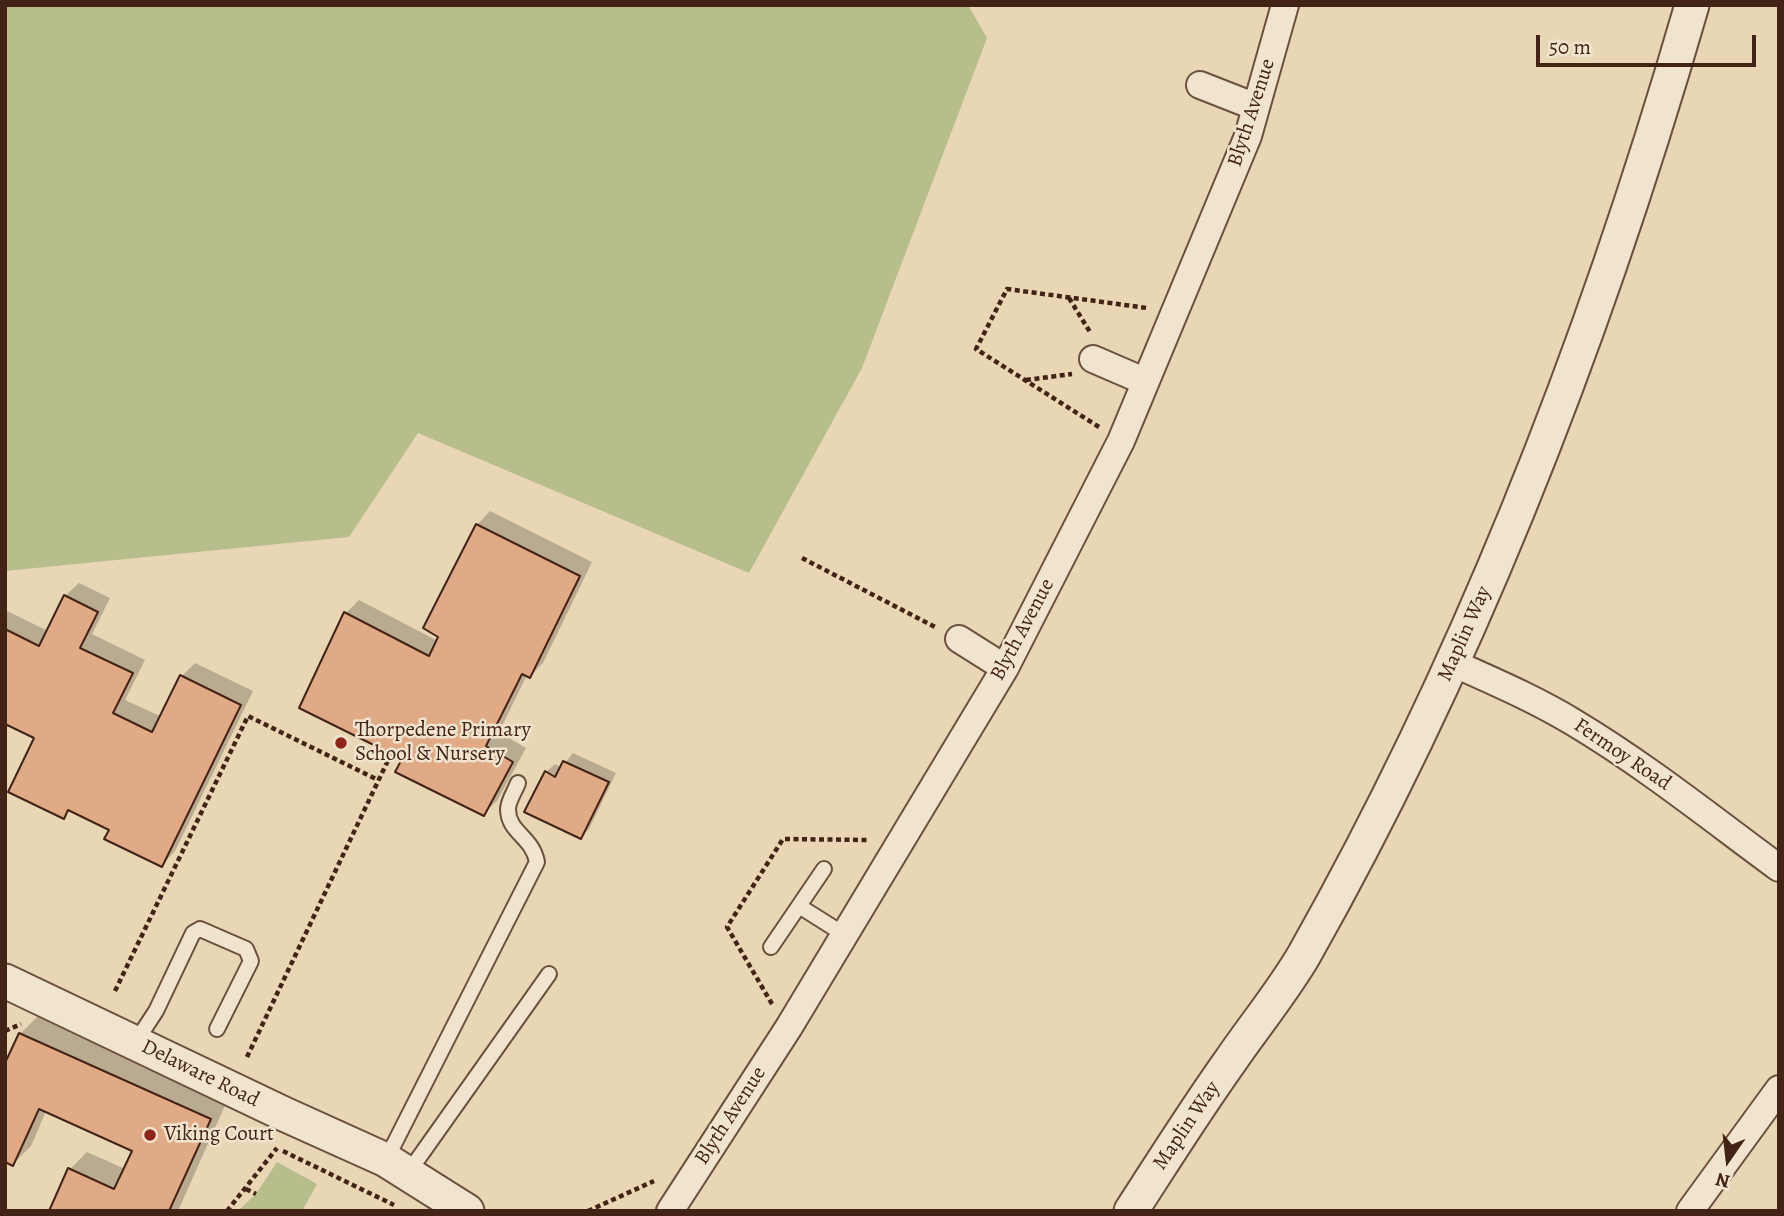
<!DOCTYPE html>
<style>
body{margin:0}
#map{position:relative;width:1784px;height:1216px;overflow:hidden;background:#e8d6b5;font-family:Alegreya,serif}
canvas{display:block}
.frame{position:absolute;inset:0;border:7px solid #432316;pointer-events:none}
.north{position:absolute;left:1693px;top:1125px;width:70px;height:70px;-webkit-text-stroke:5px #f0e4cf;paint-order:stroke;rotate:194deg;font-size:19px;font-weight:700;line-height:28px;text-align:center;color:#432316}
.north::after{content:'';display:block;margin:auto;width:24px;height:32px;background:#432316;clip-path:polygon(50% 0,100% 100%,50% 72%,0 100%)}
.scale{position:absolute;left:1536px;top:35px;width:220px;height:32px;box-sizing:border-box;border:4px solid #432316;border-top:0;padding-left:9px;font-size:21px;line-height:24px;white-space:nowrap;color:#432316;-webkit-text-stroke:5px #f0e4cf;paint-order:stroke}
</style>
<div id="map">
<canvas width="1784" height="1216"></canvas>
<div class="frame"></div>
<div class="north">N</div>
<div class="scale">50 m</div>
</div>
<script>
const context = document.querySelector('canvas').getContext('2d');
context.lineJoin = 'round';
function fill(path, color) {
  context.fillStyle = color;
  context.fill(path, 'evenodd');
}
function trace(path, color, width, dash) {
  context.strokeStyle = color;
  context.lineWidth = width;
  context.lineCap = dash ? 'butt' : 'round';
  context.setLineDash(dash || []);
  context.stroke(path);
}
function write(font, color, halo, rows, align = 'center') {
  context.font = font + ' Alegreya,serif';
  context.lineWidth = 5;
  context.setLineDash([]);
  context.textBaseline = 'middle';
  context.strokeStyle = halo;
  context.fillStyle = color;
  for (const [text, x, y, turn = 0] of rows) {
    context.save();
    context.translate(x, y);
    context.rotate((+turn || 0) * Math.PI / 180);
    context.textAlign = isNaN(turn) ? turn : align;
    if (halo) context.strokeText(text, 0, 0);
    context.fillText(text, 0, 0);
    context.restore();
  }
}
const green = new Path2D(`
 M5,5H968L987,38L862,368L749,573L418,433L349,537L5,571Z
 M277,1162L317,1184L302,1211H238L256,1194Z`);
const shadow = new Path2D(`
 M490,511L592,562L543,663L530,676L527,675L499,732L526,748L497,801L483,814L346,613L359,600L438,641L477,525Z
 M79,583L110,598L92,634L145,660L125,700L160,716L182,676L195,663L253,691L175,851L162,865L111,829L71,809L63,817L37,737L9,723L5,731V610L48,631L65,596Z
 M573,753L616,773L589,829L581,837L546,772L555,764L561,768Z
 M38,1016L227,1101L178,1211H51L70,1169L87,1152L125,1169L134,1150L46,1111L31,1146L13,1164L20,1034Z`);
const building = new Path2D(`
 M476,524L580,576L530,678L522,674L486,746L513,762L484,816L395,772L402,759L299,708L344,612L429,656L438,637L423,628Z
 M64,595L98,612L80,648L133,673L113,713L152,732L180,675L241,705L162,867L104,839L109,830L68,810L64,819L8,792L34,738L5,724V629L39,646Z
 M563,761L609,782L581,839L524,812L545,771L555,777Z
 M19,1033L211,1119L169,1211H49L68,1168L114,1189L132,1151L39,1109L13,1166L5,1162V1063Z`);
const path = new Path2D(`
 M1069,298L1090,332
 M1026,380L1072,374
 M1099,427L976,349L1007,289L1147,308
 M802,558L937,628
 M115,991L248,716L378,780
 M772,1004L727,927L783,839L868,840
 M5,1031L21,1024
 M247,1057L391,754
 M283,1151L394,1205
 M246,1189L256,1194
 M227,1211L277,1148
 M588,1211L654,1181`);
const service = new Path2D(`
 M799,906L845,935
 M771,947L824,869
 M135,1043L156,1011L193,933L200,929L246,949L251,961L217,1029
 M386,1160L537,862C532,836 508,833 508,809C508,801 515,791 518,783
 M408,1173L549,974`);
const minor = new Path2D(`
 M1200,85L1256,107
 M1093,359L1144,381
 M959,639L1005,668
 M1453,663C1493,681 1535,699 1573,722C1645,765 1711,818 1779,868
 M670,1211L789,1027L1005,668L1121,441L1248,136L1285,5
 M1690,1211L1779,1089`);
const tertiary = new Path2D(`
 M5,981L284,1114L386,1160L467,1211
 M1131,1211C1164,1160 1196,1109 1231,1060C1255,1025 1283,991 1304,955C1473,656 1597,334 1692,5`);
const markers = [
 [341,743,7,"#8f2418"],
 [150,1135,7,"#8f2418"]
];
const streetNames = [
 ["Blyth Avenue",1252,113,-72],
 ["Blyth Avenue",1023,630,-62],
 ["Maplin Way",1465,634,-66],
 ["Fermoy Road",1622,755,34],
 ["Delaware Road",200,1074,26],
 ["Blyth Avenue",731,1116,-57],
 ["Maplin Way",1187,1126,-56]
];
const poiNames = [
 ["Thorpedene Primary",355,731],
 ["School & Nursery",355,755],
 ["Viking Court",164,1135]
];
fill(green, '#b8bd8c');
fill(shadow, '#0003');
fill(building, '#dfaa85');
trace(building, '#432316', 2);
trace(service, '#6c503e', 18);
trace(minor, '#6c503e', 30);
trace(tertiary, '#6c503e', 37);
trace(path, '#432316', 4.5, [5, 3.5]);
trace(service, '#f0e4cf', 14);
trace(minor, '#f0e4cf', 26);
trace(tertiary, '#f0e4cf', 33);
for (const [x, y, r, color] of markers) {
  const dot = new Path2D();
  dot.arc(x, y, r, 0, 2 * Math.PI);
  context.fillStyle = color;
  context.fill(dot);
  trace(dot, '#f0e4cf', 2.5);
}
write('21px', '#432316', '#f0e4cf', streetNames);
write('21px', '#432316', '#f0e4cf', poiNames, 'left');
</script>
